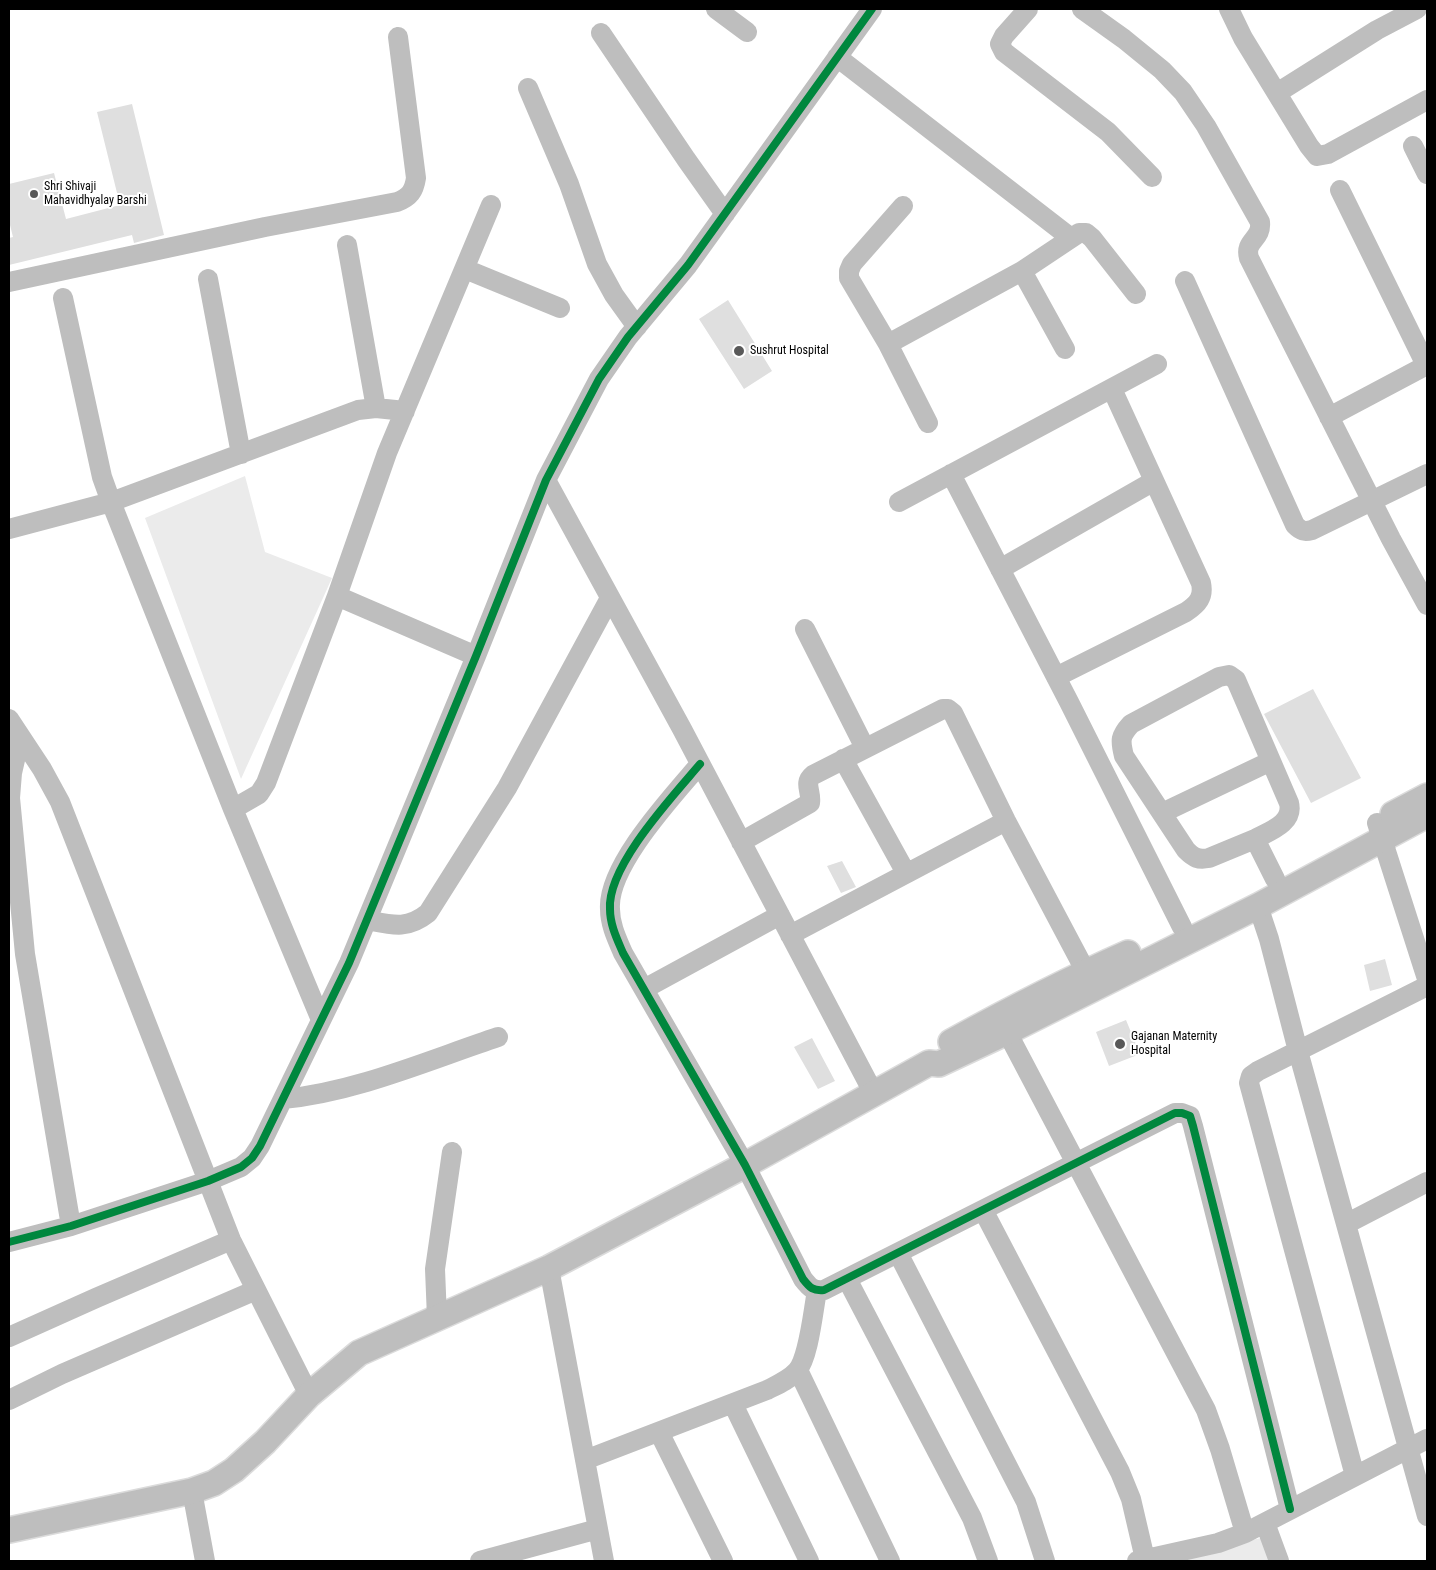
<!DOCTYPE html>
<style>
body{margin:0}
#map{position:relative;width:1436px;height:1570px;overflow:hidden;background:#fff;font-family:"Roboto Condensed",sans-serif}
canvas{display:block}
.frame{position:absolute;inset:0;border:10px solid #000;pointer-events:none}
</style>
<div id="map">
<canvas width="1436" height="1570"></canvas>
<div class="frame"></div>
</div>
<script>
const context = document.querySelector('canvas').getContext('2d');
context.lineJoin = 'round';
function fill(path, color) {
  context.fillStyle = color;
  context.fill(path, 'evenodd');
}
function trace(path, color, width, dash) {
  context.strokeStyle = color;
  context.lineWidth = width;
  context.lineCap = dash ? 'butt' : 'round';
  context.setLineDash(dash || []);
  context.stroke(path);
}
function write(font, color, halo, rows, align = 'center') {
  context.font = font + ' "Roboto Condensed",sans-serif';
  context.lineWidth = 4;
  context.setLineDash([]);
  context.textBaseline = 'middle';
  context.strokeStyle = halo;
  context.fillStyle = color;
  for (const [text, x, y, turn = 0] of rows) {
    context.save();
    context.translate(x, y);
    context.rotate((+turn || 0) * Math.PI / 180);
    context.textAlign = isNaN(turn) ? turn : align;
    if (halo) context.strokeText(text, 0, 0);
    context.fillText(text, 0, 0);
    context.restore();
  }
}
const green = new Path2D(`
 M245,476L265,552L332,578L241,779L145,518Z
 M1261,1538L1269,1561H1158Z`);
const building = new Path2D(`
 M132,104L164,235L134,243L132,235L9,265V238L13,237L9,221V184L54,173L66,219L120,205L97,112Z
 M728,300L772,371L744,389L699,319Z
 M1313,689L1361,778L1311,803L1264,714Z
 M842,861L856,887L841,893L827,866Z
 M1385,959L1392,985L1370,991L1364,965Z
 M1126,1020L1140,1054L1109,1066L1096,1032Z
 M812,1038L835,1081L818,1089L794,1047Z`);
const minor = new Path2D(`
 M716,9L747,32
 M1028,9L1004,36L1000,44L1004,52L1108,132L1152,177
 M1082,9L1124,39L1162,70L1183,92L1206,126L1260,222C1262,240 1244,240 1249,258L1391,539L1427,605
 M1229,9L1243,38L1309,146L1317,156L1328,154L1427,100
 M601,33L686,159L725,214
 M837,57L1071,238
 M528,88L569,184L597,264L614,295L637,327
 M1277,93L1377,30L1417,9
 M1413,146L1427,174
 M1340,190L1426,365
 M903,206L852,264L849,271V278L888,344L928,423
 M347,245L376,408
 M465,269L560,308
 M1022,271L1065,349
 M208,279L241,454
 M1185,281L1295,525C1301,531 1304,532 1312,530L1427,474
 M9,282L265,227L397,202C410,197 414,191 416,178L398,37
 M63,298L102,477L111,502L233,809L321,1020
 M888,344L1022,271L1079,233H1086L1092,238L1136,294
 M1329,417L1427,365
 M951,474L1069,702L1182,927
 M546,480L682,729L874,1094
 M899,502L1157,364
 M9,529L111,502L358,410L376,408L405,411
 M1000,569L1154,481
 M337,596L476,656
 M805,629L865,748
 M1056,677L1186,612C1198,604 1204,597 1201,583L1112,389
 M9,719L42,769L60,802L231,1240L309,1395
 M20,738L12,773L10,798L25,954L71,1226
 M843,759L906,873
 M700,764C673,796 607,866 610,909C610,925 617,939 623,953L745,1165L803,1279C810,1288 813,1291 824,1290L1175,1113H1182L1190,1116L1193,1126L1290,1509
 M233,809L259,794L266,783L337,596L387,453L491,205
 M1162,813L1271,761
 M1377,823L1427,979
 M1255,839C1270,831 1294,823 1289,803L1236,680L1229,675L1219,677L1131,724C1120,736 1120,740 1124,756L1186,850C1194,858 1198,860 1209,858L1255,839L1275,879
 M741,842L810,803C812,792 803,783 813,775L943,709H948L953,713L1006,821L1086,972
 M1258,906L1269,939L1298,1051L1427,1516
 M367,920C392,925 407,930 428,913L507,788L610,598
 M790,935L1006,821
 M644,989L780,915
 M1007,1032L1206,1410L1220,1449L1245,1533
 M283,1099C356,1092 429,1060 498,1037
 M983,1210L1120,1472L1131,1499L1145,1559
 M1346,1224L1427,1182
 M9,1242L71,1226L208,1181L241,1167L252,1158L260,1146L349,963L476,656L546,480L599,379L628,337L688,265L872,9
 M898,1253L1026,1502L1045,1561
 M549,1268L604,1561
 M847,1279L972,1518L988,1561
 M437,1318L435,1269L452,1152
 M9,1337L96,1298L231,1240
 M798,1370L890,1561
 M9,1400L62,1374L256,1290
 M733,1404L809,1561
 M659,1432L723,1561
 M585,1460L767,1390C777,1385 789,1380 797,1371C809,1357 813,1311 817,1291
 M1355,1476L1249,1083L1251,1076L1258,1071L1427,986
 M192,1491L205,1561
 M1265,1523L1279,1561
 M480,1561L598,1529
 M1137,1561L1218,1543L1245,1533L1427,1439`);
const major = new Path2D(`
 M1393,814L1427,796
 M951,1042C1009,1010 1067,980 1128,953
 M9,1530L192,1491L214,1483L234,1470L265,1442L309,1395L359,1353L549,1268L745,1165L929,1063L939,1064L1007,1032L1258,906L1427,815`);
const cycleway = new Path2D(`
 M700,764C673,796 607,866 610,909C610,925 617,939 623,953L745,1165L803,1279C810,1288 813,1291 824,1290L1175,1113H1182L1190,1116L1193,1126L1290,1509
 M9,1242L71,1226L208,1181L241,1167L252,1158L260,1146L349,963L476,656L546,480L599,379L628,337L688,265L872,9`);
const markers = [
 [34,194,5,"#595959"],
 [739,351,6,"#595959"],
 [1120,1044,6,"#595959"]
];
const poiNames = [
 ["Shri Shivaji",44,187],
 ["Mahavidhyalay Barshi",44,201],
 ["Sushrut Hospital",750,351],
 ["Gajanan Maternity",1131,1037],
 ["Hospital",1131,1051]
];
fill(green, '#ebebeb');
fill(building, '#dfdfdf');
trace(major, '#dbdbdb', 28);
trace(minor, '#bebebe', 20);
trace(major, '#bebebe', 25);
trace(cycleway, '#00873e', 8);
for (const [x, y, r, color] of markers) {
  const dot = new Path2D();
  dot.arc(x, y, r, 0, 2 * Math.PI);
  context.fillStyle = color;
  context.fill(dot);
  trace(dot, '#fff', 2);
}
write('12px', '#000', '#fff', poiNames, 'left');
</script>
